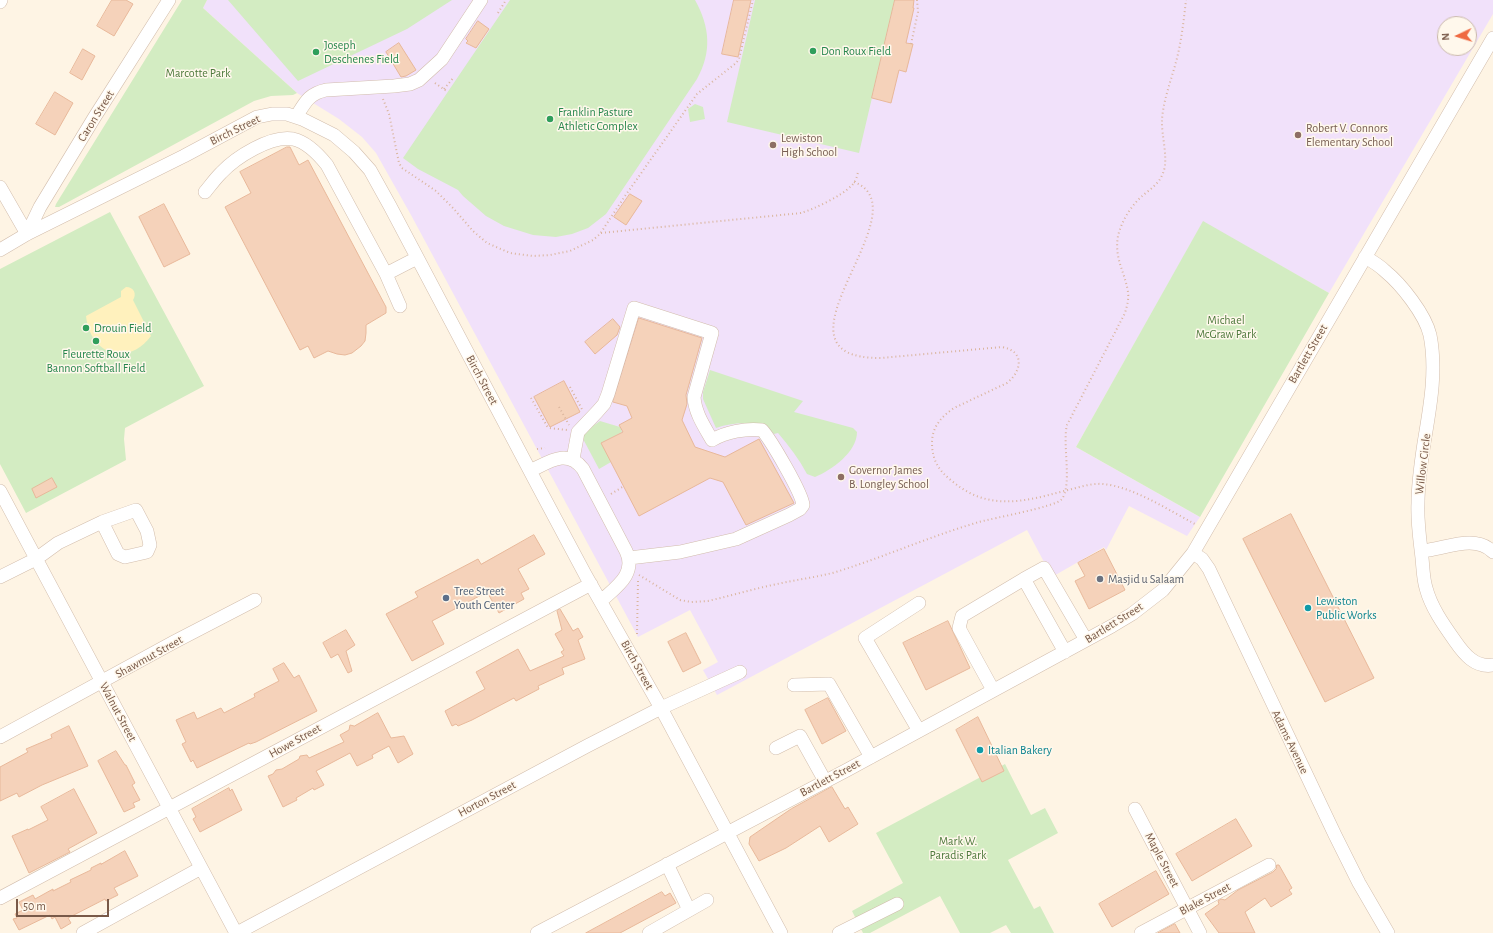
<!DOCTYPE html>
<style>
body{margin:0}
#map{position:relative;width:1493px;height:933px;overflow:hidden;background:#fef4e4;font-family:"Alegreya Sans",sans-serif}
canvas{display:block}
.north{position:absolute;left:1437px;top:16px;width:40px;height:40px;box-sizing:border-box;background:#fff8ec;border:1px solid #c9b8aa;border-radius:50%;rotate:266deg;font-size:11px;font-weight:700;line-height:16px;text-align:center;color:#785948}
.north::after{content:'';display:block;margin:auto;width:14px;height:18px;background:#ef6a42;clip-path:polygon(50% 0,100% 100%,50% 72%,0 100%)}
.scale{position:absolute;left:16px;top:899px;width:93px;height:18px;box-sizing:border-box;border:2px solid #785948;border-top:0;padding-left:5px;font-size:12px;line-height:14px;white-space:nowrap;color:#785948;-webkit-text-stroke:3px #fff8ec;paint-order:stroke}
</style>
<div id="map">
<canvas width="1493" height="933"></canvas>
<div class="north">N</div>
<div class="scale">50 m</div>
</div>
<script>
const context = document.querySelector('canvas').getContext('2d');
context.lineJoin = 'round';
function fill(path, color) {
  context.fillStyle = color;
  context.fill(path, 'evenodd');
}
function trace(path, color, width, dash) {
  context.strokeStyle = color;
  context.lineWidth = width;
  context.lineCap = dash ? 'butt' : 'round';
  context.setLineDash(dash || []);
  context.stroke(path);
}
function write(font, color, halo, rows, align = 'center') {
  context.font = font + ' "Alegreya Sans",sans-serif';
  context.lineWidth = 3;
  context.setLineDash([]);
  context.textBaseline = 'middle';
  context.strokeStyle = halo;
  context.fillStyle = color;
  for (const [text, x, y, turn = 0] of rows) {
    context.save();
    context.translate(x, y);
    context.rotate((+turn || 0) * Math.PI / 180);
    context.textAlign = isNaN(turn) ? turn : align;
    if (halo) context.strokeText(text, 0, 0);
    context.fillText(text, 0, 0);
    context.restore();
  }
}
const education = new Path2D(`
 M207,0H1493V14L1329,293L1203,222L1076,447L1200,517L1187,536L1129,506L1106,550L1104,547L1052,577L1027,530L717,695L703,670L718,662L690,610L638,637L411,215L376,153L362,137L339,119L297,93L203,8ZM1445,24H1469V48H1445Z`);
const green = new Path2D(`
 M182,0H207L203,8L297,93L293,95L271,96L254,101L59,207H55L56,204Z
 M228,0H452L407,29L298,81Z
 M510,0H695C710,27 712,52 697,79L606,214L588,228L572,234L556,237L533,235L504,226L486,216L463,196L458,190L418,169L403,158Z
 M755,0H895L859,153L727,122Z
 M695,104L703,107L705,119L690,122L688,109Z
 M110,212L204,386L125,428L124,439L126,460L26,513L0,464V269Z
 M1203,221L1329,293L1200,517L1076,447Z
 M710,370L803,401L794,412L853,428L857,432C857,452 832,470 815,477L807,474C799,459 789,446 778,433L774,434L768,427C749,422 735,422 716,428L703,399V392Z
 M600,421L620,427L622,432L602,443L611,462L599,469L582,437L583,433Z
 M1005,764L1031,815L1045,808L1058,833L1008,860L1034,909L1040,906L1054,933H1011L1006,925L990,933H960L940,896L870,933H863L852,911L903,883L876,833Z`);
const sand = new Path2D(`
 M126,287C134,287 137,294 133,300L151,336C127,368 90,354 86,316L121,297V291Z`);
const building = new Path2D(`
 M112,0H126L133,4L114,36L97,26Z
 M734,0H751L738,57L722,54Z
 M895,0H914L913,8H914L906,43L913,44L906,72L899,70L891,103L872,98Z
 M478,21L489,29L476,48L466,43L468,41L466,39Z
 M399,43L416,70L406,76L401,77L386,52Z
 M83,49L95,56L82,80L70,73Z
 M55,92L73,103L55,135L36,124Z
 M287,147H290L299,165L308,160L386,307V313L366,325V333L365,341L361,346L352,353L345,355L337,354L328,351L314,358L308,346L300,350L225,207L251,193L240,172Z
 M630,194L642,201L626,225L614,217Z
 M164,204L190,254L164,267L139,217Z
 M639,318L702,338L686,395L687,404L682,420L695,447L725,457L759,439L794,503L746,525L723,482L710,478L639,516L601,443L623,432L619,425L632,418L627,406L613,402Z
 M613,319L620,327L617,335L595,354L585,342Z
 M564,381L580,412L550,427L534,397Z
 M52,478L57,487L36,498L32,489Z
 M1291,514L1374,678L1325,702L1243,539Z
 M534,535L545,554L518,569L529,589L521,593L524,599L499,613L487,592L432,621L444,644L412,661L386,614L418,597L415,592L478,559L481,564Z
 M1104,549L1125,590L1089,609L1075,581L1085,576L1078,563Z
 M560,609L573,631L578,628L583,637L578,640L585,659L562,668L564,674L538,686L539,689L516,701L514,698L472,720L458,726L456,724L452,726L445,711L485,689L476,672L518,649L530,671L564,656L561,652L564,650L555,634L562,630L557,611Z
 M948,621L970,668L926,690L903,643Z
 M346,630L355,645L346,651L352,671L348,673L338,654L331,658L323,643Z
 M686,633L701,663L683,672L668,642Z
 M284,663L294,678L299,675L317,711L256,742L250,744L249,743L197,768L193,760L191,762L182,744L186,742L176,720L194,712L197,719L221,708L224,713L255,697L254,694L279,681L273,669Z
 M828,698L846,731L822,744L805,710Z
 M378,713L391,738L404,736L413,754L398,763L389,746L372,755L373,758L357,766L350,753L316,771L324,785L314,790L313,788L296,798L297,800L283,807L268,776L273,774L276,770L282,769L299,759L300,756L307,755L309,758L344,742L340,735L349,730L350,725L354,726Z
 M978,717L1004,771L982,782L956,730Z
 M69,726L88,766L42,785L19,797L17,793L0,801V767L28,752L26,749L52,738L51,735Z
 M116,751L125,765H126L135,783L132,785L140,800L133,803L135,807L124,812L98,761Z
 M832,787L845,809L848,807L858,824L829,842L820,826L786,848L759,861L749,844L750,837L791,809Z
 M229,788L230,791L232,789L242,810L200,832L193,819L196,817L192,809Z
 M74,789L97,833L68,849L70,852L29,873L12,836L28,829V830L48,820L41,807Z
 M1236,819L1252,846L1192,881L1176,854Z
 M125,851L138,876L114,888L118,895L106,901L105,899L68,918L71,923L61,929L55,917L52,919L50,915L19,930L13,919L17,918L15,914L23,910L19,902L33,895L35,899L53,889V891L71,882L70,880L91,870V868L101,863V864Z
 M1277,865H1279L1292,888L1289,890L1292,894L1271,907L1265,898L1245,912L1255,933H1219L1205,914L1219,904L1218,901L1221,899L1225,900L1238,890L1273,872L1276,869Z
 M1156,871L1169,894L1112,927L1099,904Z
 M662,892L665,896L670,893L676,903L620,933H586Z
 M1175,924L1180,933H1158Z`);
const path = new Path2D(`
 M498,13L506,0
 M911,44L918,12L917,0
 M435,83L448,92
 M444,89L454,77
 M383,99L389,114L399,163L402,168L436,191L453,208L473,231L487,243L510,253L533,256L550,255L570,251L593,240L600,234L625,196L697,94L736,63L739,59L753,0
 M854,182C927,210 755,359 881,358L1002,347C1025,351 1022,371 1007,383L954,408C941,417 932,427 932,443C932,460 939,471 952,481C987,511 1024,502 1064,491C1077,488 1090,483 1103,484C1134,487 1168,510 1195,524
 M601,233L801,213C814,209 842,196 851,186C855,183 857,177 858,172
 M570,387L583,411
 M531,398L547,426L549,428L567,430
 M559,407L569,425
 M537,449L545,448
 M611,494L624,486
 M639,575L680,600L691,602L708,601C733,595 757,588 782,583C800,579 818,577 836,572C884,557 931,536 979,522C994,518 1053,507 1061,500C1073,487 1062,444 1067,425L1125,313C1127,306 1129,299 1128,292C1125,272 1114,259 1118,236C1121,223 1129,209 1139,199C1147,191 1159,185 1163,173C1169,159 1161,135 1162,119C1164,96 1173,76 1178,54C1182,36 1184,18 1186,0
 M637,634L638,581`);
const minor = new Path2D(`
 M0,2L1,0
 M296,117C305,103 308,94 326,90L394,86L410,84L419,80L442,59L481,0
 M0,187L27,234
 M205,192C210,186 215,179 221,173C236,157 271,135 293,139C307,142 319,155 327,165L386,274L400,306
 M27,234L40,207L94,118L169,0
 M0,250L27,234L184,156L257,117L272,114H287L302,119L334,135L354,152L370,170L390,206L539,488L586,576L661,708L781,933
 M1365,257C1372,261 1379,265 1385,271C1401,284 1425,314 1430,335C1437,371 1430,407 1424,443C1421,463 1418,483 1418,503C1417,522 1420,540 1422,558C1423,567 1423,578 1426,588C1431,607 1443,624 1455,641C1464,654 1475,668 1493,665
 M386,274L417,258
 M573,459L578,432L597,412L604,404L608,394L634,308L712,333L694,397C695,413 704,426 712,440C726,432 746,428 762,430C771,440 802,493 803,505L800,509L789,515L736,539L680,552L629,558
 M530,471C549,462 567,448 583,469L626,551C637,574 616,587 601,601
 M0,491L236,933
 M1429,550C1449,547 1476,535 1493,552
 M1193,553L1202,559L1209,569L1335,835L1359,883L1388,933
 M0,577L36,559L58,543L102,522L136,510L147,531L150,545L147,552L125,557L118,554L102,522
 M1065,652L1024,579L1044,568L1086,640
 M794,685L829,684L871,757
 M993,690L959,628L962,616L1024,579
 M919,731L865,638L919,603
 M0,737L174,642L255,600
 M776,748L800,736L825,781
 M1135,809L1200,933
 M667,864L689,910
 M0,898L591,584
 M83,933L201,868
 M237,933L587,746L661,708L740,672
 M537,933L847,770L1112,626L1132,614L1163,590L1193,553L1493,38
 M649,933L707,900
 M839,933L897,904
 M1141,933L1269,865`);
const markers = [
 [813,51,4,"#2e9e5b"],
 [316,52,4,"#2e9e5b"],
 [550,119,4,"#2e9e5b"],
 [1298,135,4,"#8d6e63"],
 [773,145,4,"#8d6e63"],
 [86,328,4,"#2e9e5b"],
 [96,341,4,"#2e9e5b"],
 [841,477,4,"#8d6e63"],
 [1100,579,4,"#6b7280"],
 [446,598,4,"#5c6f8a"],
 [1308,608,4,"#0f9aa8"],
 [980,750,4,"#0f9aa8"]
];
const leisureNames = [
 ["Joseph",324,45],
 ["Deschenes Field",324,59],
 ["Don Roux Field",821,51],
 ["Franklin Pasture",558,112],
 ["Athletic Complex",558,126],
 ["Drouin Field",94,328],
 ["Fleurette Roux",96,354,"center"],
 ["Bannon Softball Field",96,368,"center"]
];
const parkNames = [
 ["Marcotte Park",198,73],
 ["Michael",1226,320],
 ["McGraw Park",1226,334],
 ["Mark W.",958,841],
 ["Paradis Park",958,855]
];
const streetNames = [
 ["Caron Street",96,116,-58],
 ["Birch Street",235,130,-26],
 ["Bartlett Street",1308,354,-60],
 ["Birch Street",482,380,62],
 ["Willow Circle",1423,464,-83],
 ["Bartlett Street",1114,623,-32],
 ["Shawmut Street",149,657,-29],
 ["Birch Street",637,665,61],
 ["Walnut Street",118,712,62],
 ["Howe Street",295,741,-29],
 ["Adams Avenue",1290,742,64],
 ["Bartlett Street",830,778,-28],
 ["Horton Street",487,799,-28],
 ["Maple Street",1162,860,62],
 ["Blake Street",1205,899,-28]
];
const educationNames = [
 ["Robert V. Connors",1306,128],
 ["Elementary School",1306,142],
 ["Lewiston",781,138],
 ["High School",781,152],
 ["Governor James",849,470],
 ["B. Longley School",849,484]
];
const worshipNames = [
 ["Masjid u Salaam",1108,579]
];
const serviceNames = [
 ["Tree Street",454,591],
 ["Youth Center",454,605]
];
const cultureNames = [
 ["Lewiston",1316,601],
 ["Public Works",1316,615],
 ["Italian Bakery",988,750]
];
fill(education, '#f1e1fa');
fill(green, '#d3ecc2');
fill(sand, '#fff1bd');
fill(building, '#f5d2ba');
trace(building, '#e8b89a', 1);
trace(minor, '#d2bdac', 14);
trace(path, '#dab59d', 2, [1, 3]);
trace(minor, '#fff', 13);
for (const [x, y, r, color] of markers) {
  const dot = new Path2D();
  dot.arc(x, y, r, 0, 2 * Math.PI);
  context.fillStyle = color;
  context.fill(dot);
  trace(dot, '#fff8ec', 1.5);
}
write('12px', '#27864d', '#fff8ec', leisureNames, 'left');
write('12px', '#4e793c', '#fff8ec', parkNames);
write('12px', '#785948', '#fff8ec', streetNames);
write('12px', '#785e54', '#fff8ec', educationNames, 'left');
write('12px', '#5b616d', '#fff8ec', worshipNames, 'left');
write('12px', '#4e5e75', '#fff8ec', serviceNames, 'left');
write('12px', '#0d838f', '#fff8ec', cultureNames, 'left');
</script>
